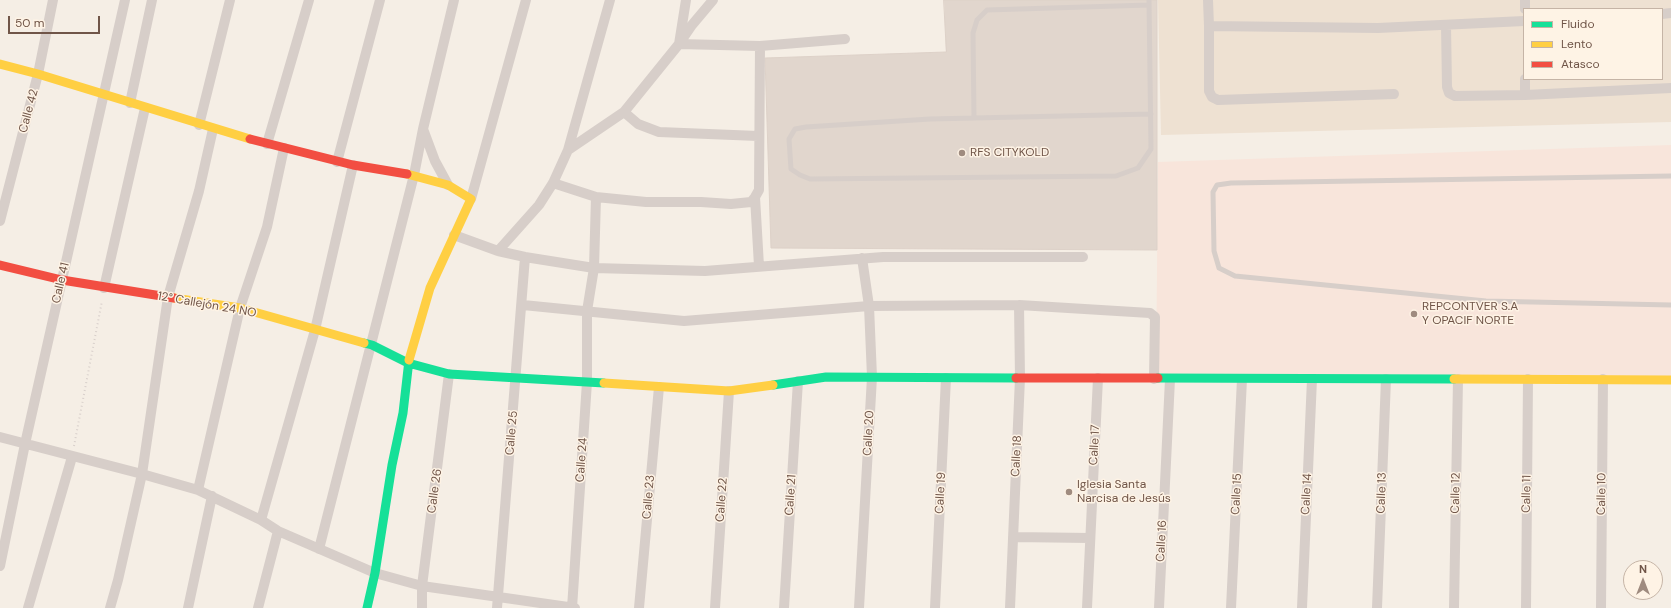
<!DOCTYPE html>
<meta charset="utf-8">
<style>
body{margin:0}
#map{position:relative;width:1671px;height:608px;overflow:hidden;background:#f5eee5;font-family:"DM Sans",sans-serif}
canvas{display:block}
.legend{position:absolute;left:1523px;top:8px;width:140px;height:72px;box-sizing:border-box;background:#fef3e5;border:1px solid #c5b4a6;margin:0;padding:5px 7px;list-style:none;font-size:12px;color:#705548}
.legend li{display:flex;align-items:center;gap:8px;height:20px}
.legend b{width:20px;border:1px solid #c5b4a6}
.north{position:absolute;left:1623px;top:560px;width:40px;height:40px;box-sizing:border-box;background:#fef3e5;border:1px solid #c5b4a6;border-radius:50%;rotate:0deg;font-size:11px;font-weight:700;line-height:16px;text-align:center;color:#705548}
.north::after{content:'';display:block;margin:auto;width:14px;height:18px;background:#9f8b7f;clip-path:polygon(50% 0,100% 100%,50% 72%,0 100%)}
.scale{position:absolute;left:8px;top:16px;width:92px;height:18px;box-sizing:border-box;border:2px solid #705548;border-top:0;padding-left:5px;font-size:12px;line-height:14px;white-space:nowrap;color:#705548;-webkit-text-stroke:3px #fef3e5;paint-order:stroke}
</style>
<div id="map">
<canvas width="1671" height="608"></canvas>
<ul class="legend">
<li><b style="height:5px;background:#16e098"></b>Fluido</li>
<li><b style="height:5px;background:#ffcf43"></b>Lento</li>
<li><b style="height:5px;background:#f24e42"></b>Atasco</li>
</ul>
<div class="north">N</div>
<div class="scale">50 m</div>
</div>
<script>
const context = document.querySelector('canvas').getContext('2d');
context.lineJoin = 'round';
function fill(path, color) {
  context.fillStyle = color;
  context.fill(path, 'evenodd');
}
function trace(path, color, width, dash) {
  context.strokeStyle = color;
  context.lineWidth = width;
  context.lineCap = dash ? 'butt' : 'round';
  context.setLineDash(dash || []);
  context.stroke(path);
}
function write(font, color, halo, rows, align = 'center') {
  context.font = font + ' "DM Sans",sans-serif';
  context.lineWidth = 3;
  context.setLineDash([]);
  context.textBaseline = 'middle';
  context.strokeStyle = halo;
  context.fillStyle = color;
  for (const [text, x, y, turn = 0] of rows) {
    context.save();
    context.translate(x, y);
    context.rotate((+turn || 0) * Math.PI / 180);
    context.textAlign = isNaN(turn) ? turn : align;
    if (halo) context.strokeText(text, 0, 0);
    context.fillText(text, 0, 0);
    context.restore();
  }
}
const residential = new Path2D(`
 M1158,0H1671V122L1161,135ZM1524,9H1662V79H1524Z`);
const commercial = new Path2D(`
 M1671,145V380L1156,378L1158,162Z`);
const building = new Path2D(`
 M944,0H1157V250L771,248L765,58L946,52Z`);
const path = new Path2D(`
 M74,446L102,301`);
const lane = new Path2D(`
 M1149,0L1151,149L1138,168L1116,176L810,179L800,175L791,169L789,139L795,129L806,127L930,119L1151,114
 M974,118L973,33L977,20L987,10L1149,5
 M1671,176L1231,183L1217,185L1213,192L1214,251L1219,268L1235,276L1486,301L1671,305`);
const street = new Path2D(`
 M686,0L679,44L760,46L845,39
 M1208,0L1209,26L1378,28L1524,21
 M1525,0V9
 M1662,14L1671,13
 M1446,25L1447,87L1449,93L1455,96L1525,95L1671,88
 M1209,26V91L1212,97L1218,100L1394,94
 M1525,95V79
 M130,103L152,0
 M624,112L638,124L659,132L758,136
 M199,125L230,0
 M423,129L435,161L448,185
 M267,144L309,0
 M568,150L624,112L679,44L692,25L713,0
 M337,162L380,0
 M553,183L596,197L646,202H701L731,204L751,202L755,197L759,190L760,46
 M755,197L759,266
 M471,199L526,0
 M0,221L38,74L53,0
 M454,235L498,251L525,257L594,268L705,271L883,257H1083
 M498,251L539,205L553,183L568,150L610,0
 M104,288L145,108
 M523,305L684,321L869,306L1019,305L1150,313L1155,317L1154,379
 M0,437L142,474L198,490L261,520L278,531L375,573L422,586L575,608
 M198,490L240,308L267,227L284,148
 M261,520L315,330L353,165
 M1013,537L1090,538
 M319,549L414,175L423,129L454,0
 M0,566L25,444L125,0
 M28,608L72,457
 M110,608L118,580L142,474L168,297L199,191L213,129
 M188,608L212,496
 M258,608L278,531
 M422,608V586L449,374
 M497,608L525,257
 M572,608L587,382V311L594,268L596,197
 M639,608L659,387
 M715,608L729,391
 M784,608L798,381
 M859,608L872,377L869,306L862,258
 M935,608L946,378
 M1010,608L1020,378L1019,305
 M1087,608L1098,378
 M1159,608L1170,379
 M1231,608L1242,379
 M1302,608L1312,379
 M1377,608L1386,379
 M1454,608L1458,379
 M1526,608L1528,379
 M1601,608L1603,379`);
const fast = new Path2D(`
 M364,343L372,345L408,363L449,374L604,383
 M1158,378L1454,379
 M773,385L826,377L1016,378
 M367,608L375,573L392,465L403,413L409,360`);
const slow = new Path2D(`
 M0,64L38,74L250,139
 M407,174L448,185L471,199L430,288L409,360
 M174,298L240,308L364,343
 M1454,379L1671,380
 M604,383L729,391L773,385`);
const jam = new Path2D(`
 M250,139L353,165L407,174
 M0,265L62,280L174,298
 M1016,378H1158`);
const markers = [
 [962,153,4,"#9f8b7f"],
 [1414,314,4,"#9f8b7f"],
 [1069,492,4,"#9f8b7f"]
];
const streetNames = [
 ["Calle 42",29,111,-75],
 ["Calle 41",61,283,-77],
 ["12° Callejón 24 NO",207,305,10],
 ["Calle 25",512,433,-85],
 ["Calle 20",869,433,-87],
 ["Calle 17",1095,445,-87],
 ["Calle 18",1017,456,-87],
 ["Calle 24",582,460,-86],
 ["Calle 26",435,491,-82],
 ["Calle 19",941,493,-87],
 ["Calle 13",1382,493,-88],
 ["Calle 12",1456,493,-89],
 ["Calle 15",1237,494,-87],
 ["Calle 14",1307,494,-87],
 ["Calle 11",1527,494,-89],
 ["Calle 10",1602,494,-89],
 ["Calle 21",791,495,-86],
 ["Calle 23",649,497,-85],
 ["Calle 22",722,500,-86],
 ["Calle 16",1162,541,-87]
];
const poiNames = [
 ["RFS CITYKOLD",970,153],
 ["REPCONTVER S.A",1422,307],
 ["Y OPACIF NORTE",1422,321],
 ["Iglesia Santa",1077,485],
 ["Narcisa de Jesús",1077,499]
];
fill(residential, '#eee1d2');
fill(commercial, '#f8e5db');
fill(building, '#e1d6cd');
trace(building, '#ddd1c8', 1);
trace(path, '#d8cfcb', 2, [1, 3]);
trace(lane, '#d7cec9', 5);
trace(street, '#d7cec9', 10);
trace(fast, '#16e098', 9);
trace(slow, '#ffcf43', 9);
trace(jam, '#f24e42', 9);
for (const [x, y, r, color] of markers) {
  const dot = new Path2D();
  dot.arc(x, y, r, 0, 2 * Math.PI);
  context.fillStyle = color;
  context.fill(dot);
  trace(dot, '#fef3e5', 1.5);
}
write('12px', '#705548', '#fef3e5', streetNames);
write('12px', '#705548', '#fef3e5', poiNames, 'left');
</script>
